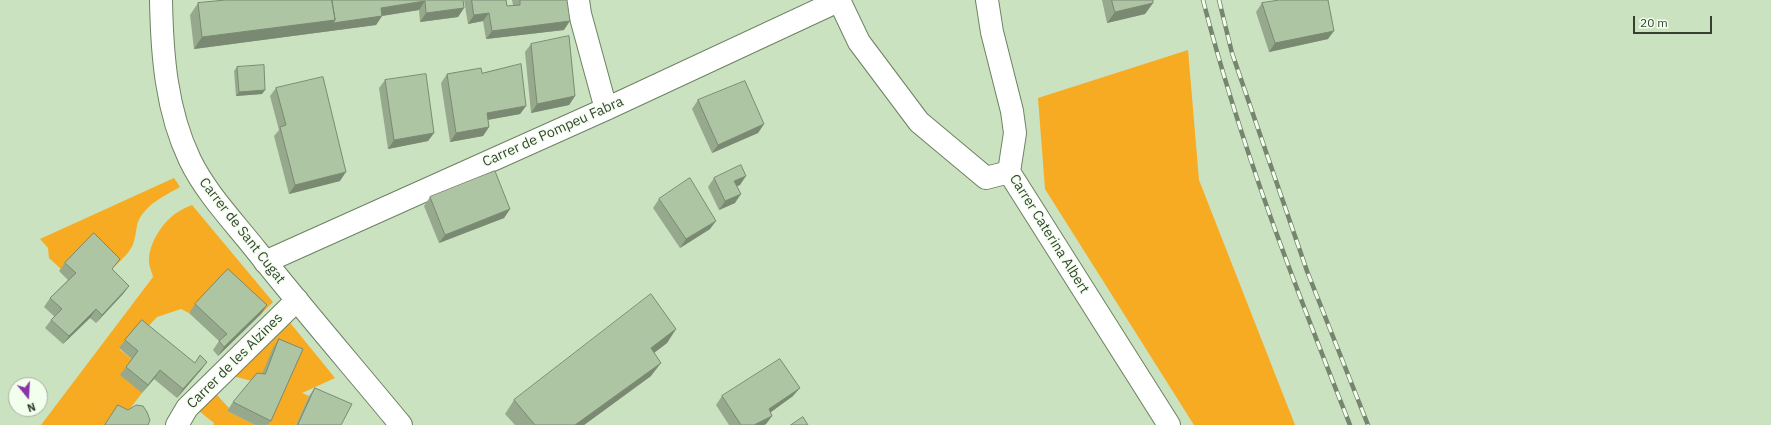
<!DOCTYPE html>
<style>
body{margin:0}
#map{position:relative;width:1771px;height:425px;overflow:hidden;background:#cae2bf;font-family:"IBM Plex Sans",sans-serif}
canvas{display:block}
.north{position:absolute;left:8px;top:377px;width:40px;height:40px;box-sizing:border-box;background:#f2ffed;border:1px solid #a7b3a2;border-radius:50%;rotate:162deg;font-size:11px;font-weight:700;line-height:16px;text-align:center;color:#364032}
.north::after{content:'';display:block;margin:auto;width:14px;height:18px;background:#8836a6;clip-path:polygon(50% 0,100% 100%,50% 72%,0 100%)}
.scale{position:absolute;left:1633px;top:16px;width:79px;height:18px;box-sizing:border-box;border:2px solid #364032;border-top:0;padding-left:5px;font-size:12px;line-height:14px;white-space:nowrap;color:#364032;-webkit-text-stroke:3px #f2ffed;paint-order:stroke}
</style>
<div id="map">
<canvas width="1771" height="425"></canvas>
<div class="north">N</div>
<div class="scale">20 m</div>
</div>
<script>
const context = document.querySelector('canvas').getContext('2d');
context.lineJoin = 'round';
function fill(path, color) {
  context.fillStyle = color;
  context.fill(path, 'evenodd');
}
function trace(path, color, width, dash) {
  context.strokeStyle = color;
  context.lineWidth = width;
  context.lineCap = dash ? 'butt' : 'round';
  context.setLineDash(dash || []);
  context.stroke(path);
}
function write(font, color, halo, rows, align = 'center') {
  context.font = font + ' "IBM Plex Sans",sans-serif';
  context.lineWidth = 3;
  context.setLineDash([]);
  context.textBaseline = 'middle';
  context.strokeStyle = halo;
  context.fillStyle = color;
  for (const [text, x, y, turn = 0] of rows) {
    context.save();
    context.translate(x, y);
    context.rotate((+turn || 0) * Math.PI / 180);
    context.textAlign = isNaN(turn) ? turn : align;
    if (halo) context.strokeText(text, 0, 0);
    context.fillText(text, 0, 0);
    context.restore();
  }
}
const green = new Path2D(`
 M1188,50L1199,180L1295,425H1194L1045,189L1038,98Z
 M174,178L180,187C164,196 145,205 138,222C136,228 136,235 134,241C132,251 121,260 114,267L61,269L49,258L48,248L40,239Z
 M192,205L273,302L261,314L222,278L189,313L181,309L157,317L142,333L119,349L132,359L142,393L122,419L112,414L105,425H41L153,277C152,272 149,267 149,262C148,244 163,221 178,212C182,209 187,207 192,205Z
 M287,319L335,378L302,393L309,396L296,425H267L259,383L233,376Z
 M216,394L229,408L227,411L255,425H213L214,423L199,411Z`);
const street = new Path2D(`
 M578,0L580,14L606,109
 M839,0L859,42L919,122L986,178L1009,172
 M987,0L992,32L1012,111L1015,133L1009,172L1169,425
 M265,262L606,109L840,0
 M177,425L187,408L297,300`);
const secondary = new Path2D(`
 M161,0C162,54 166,110 190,160C206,193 233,221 256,250C303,309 353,367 401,425`);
const rail = new Path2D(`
 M1203,0C1240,145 1295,286 1350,425
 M1219,0L1232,53L1307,271L1368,425`);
const wall = new Path2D(`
 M463,0L464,8L458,17L420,22L419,10L382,16L376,25L194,49L190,15L198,3Z
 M464,0H506L507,6L513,5L512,0H567L564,30L486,39L483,21L468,24Z
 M1102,0H1153V3L1145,14L1107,23Z
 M1262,3L1328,39L1269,52L1256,12Z
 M531,44L575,96L569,105L531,113L525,52Z
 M237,67L265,90L262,94L236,96L234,71Z
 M482,73L526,106L520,114L488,120L489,127L483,136L450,142L441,83L447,74Z
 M385,80L434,133L428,141L388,149L379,88Z
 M276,88L340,181L289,194L274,136L279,130L270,96Z
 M698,100L764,124L758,133L712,153L692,109Z
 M714,178L740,185L737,186L735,203L719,210L708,187Z
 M430,197L510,209L504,218L439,243L424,206Z
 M659,199L710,229L680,248L653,208Z
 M65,263L112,270L129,286L123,294L96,323L90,318L63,344L45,328L51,320L55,317L44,307L50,298L68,280L59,271Z
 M195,304L261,314L218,356L213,350L219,341L189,313Z
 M676,329L667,343L654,353L651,376L584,425H515L505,414L514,400Z
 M279,339L271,421L268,425H255L227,411L233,402L262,374L273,348Z
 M125,340L195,363L207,362L201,370L177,398L154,379L142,393L120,375L132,359L119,348Z
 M315,388L341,425H296L309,396Z
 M722,396H793L770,412L772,416L766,424L764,425H729L716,405Z`);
const shadedWall = new Path2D(`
 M425,1L419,10L375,17L381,8Z
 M1153,3L1145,14L1107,23L1115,12Z
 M464,8L458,17L420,22L426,13Z
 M489,13L483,21L468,24L474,15Z
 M382,16L376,25L194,49L202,37L335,20Z
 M570,21L564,30L486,39L492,31Z
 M1334,31L1328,39L1269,52L1275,43Z
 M265,90L262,94L236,96L239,92Z
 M575,96L569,105L531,113L537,104Z
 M526,106L520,114L481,121L487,113Z
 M764,124L758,133L712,153L718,145Z
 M489,127L483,136L450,142L456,133Z
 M434,133L428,141L388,149L394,140Z
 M346,172L340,181L289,194L295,185Z
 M746,176L740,185L728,190L734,181Z
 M741,194L735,203L719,210L725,201Z
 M510,209L504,218L439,243L445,235Z
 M716,221L710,229L680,248L686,239Z
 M129,286L123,294L96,323L102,315Z
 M267,305L261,314L218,356L224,347Z
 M96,309L90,318L63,344L69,336Z
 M676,329L667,343L642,362L651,348Z
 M207,362L201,370L177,398L183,389Z
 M661,363L651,376L584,425H575Z
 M160,370L154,379L142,393L148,385Z
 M800,388L793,396L763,418L769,409Z
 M772,416L766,424L764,425H754Z`);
const building = new Path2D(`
 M226,0H332L335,20L202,37L198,3Z
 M332,0H463L464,8L426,13L425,1L381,8L382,16L333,23L335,20Z
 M472,0H506L507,6L520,5V0H567L570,21L492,31L489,13L474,15Z
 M1112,0H1153V3L1115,12Z
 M1280,0H1328L1334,31L1275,43L1262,3Z
 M569,36L575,96L537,104L531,44Z
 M521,64L526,106L487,113L489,127L456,133L447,74L481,68L482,73Z
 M264,65L265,90L239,92L237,67Z
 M426,74L434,133L394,140L385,80Z
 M323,77L346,172L295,185L280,127L286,125L276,88Z
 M745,81L764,124L718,145L698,100Z
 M741,165L746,176L734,181L741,194L725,201L714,178Z
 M495,171L510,209L445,235L430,197Z
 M690,178L716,221L686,239L659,199Z
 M94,233L120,259L112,269L129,286L102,315L96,309L69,336L51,320L62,309L50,298L76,273L65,263Z
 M228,269L267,305L224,347L219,341L227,334L195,304Z
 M651,294L676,329L651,348L661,363L575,425H535L514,400Z
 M142,320L195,363L200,355L207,362L183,389L160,370L148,385L126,367L138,351L125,340Z
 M279,339L303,349L271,421L233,402L257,373L265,374Z
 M780,359L800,388L769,409L772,416L754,425H741L722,396Z
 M315,388L352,404L341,425H298Z
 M118,405L128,410L136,405L143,406L147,412L150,420L148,425H105Z
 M803,417L808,425H791Z`);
const streetNames = [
 ["Carrer de Pompeu Fabra",553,132,-24],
 ["Carrer de Sant Cugat",242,231,52],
 ["Carrer Caterina Albert",1049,234,58],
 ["Carrer de les Alzines",235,361,-45]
];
fill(green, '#f6ab23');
trace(street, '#6c8262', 24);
trace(secondary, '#6c8262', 24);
trace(street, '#fff', 22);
trace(secondary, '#fff', 22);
trace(rail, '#75856e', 4.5);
trace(rail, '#f2ffed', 3, [9]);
fill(wall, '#96a98c');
fill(shadedWall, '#7a8a72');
fill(building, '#aec5a3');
trace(building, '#7a8a72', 1);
write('14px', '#364032', '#f2ffed', streetNames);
</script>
